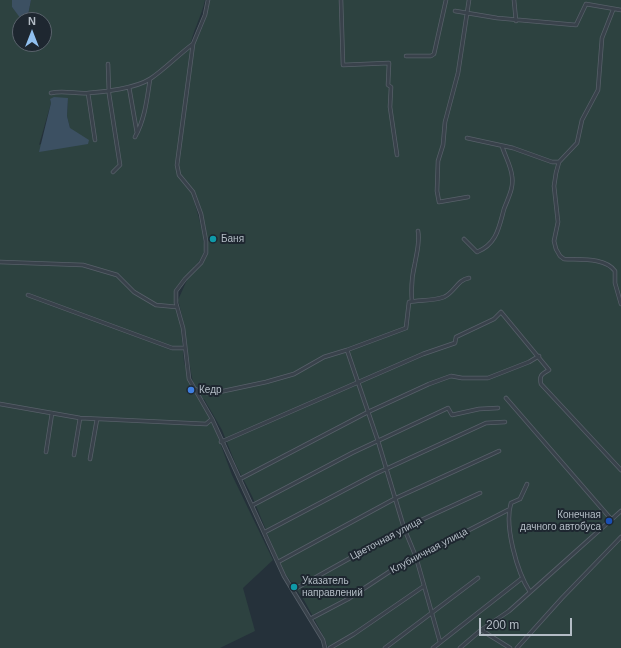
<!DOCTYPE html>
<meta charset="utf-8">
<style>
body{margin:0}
#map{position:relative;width:621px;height:648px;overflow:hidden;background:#25313a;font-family:Arial,sans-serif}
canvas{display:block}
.north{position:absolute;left:12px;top:12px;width:40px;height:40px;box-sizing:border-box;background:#1e2730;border:1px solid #5a636c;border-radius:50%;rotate:0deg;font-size:11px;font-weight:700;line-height:16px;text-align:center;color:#b4bdc6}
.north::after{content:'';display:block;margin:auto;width:14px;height:18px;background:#91c0ef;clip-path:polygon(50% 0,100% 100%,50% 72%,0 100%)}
.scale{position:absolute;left:479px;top:618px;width:93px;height:18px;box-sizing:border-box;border:2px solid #b4bdc6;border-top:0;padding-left:5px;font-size:12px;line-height:14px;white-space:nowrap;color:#b4bdc6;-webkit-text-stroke:3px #1e2730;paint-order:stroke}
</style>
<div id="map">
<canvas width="621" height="648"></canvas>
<div class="north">N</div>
<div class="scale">200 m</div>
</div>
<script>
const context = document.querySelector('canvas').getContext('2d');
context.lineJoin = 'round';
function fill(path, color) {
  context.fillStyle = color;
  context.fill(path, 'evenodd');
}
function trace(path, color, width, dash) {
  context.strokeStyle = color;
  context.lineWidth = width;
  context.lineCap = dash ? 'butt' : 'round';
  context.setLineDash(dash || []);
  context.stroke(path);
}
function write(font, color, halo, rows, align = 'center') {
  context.font = font + ' Arial,sans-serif';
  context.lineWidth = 4;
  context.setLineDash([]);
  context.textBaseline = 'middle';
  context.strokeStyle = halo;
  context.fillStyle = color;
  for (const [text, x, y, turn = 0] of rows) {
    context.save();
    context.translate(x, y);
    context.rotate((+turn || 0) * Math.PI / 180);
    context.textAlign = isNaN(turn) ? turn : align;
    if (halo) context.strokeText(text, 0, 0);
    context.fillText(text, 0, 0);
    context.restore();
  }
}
const green = new Path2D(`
 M0,0H12V7L23,20H20V44H44V20H27L31,0H205C202,16 191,34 190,49C201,35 207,17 210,0H621V648H328L325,639L304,600L282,569L252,496L236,465L222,430L204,399L201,400L216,432L232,475L273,560L243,588L255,631L220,648H0ZM68,98L67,116L70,128L39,145L51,103L50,99ZM195,192C202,209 217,256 198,267H194C198,263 203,257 204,251C206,239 196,207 192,195ZM185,276L184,278L187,280L178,300C186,327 187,355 193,382L191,386L184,362L180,319L174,303L175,289Z`);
const water = new Path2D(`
 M12,0H31L27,20L21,19L12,7Z
 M54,97L68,98L67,116L70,128L89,140L88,144L39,152L51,103L50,99Z`);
const minor = new Path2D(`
 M208,0L205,15L193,44L177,165L179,175L193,192L201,214L206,241V253L201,263L185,279L176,291V303L183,328L189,379L212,419L284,576L323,640L325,648
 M341,0L343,65L389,63L388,85L391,87L390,107L397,155
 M514,0L516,21
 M613,10L602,38L598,90L582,120L577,143L559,162L556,173L554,186L558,222L554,241L556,249L560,256L564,259C579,260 605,257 615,271V283L621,304
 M455,11L497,18L576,25L586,4L621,10
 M406,56H431L434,54L446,0
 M108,64L109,94L120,165L113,172
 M129,87L137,133
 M51,93C63,90 76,94 88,93C105,92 136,88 150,79C165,69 178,55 193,44
 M88,93L95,140
 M135,137C145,119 147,99 150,79
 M467,138L513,148L552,162H559
 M468,197L439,202L437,191L438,161L443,145L445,122L458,73L469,0
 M464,239L477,252C497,244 499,227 504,209C508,198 514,188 512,176C511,166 505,156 502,146
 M0,262L83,265L117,275L134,292L156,305L177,307
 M28,295L172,348H184
 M412,301C411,289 412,275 415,263C417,251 420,242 418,231
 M347,350L378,441L404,528L416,557L440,642
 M194,389L207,393L219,392L266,382L294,374L324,357L347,350L406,328L409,302C420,300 434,301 444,297C455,292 457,280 469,278
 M506,398L611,519
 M0,404L80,418L206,424L212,419
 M221,442L423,354L455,343L456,337L494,319L501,312L549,370C542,374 539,375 541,384L621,470
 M46,452L52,413
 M74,455L80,418
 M90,459L97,419
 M240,479L368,412L429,384L451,376L462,378H488L529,362L539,356
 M527,484L520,499L511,503C504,526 517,572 530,592
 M253,505L352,453L448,408L452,415L479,409L498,408
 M265,532L375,474L486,423L505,422
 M278,562L396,498L499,451
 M293,590L404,528L480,493
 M310,619L348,599L395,568L508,510
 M481,630L510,648
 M330,648L354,634L424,586
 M385,648L478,578
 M433,648L521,579
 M460,648L481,630L509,611L621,511
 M517,648L562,598L621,537`);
const markers = [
 [213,239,4,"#0f9aa8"],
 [191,390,4,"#3f7fe0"],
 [609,521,4,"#1a4fb4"],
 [294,587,4,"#0f9aa8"]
];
const poiNames = [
 ["Баня",221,239],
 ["Кедр",199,390],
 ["Конечная",601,515,"right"],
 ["дачного автобуса",601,527,"right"],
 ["Указатель",302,581],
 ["направлений",302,593]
];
const streetNames = [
 ["Цветочная улица",386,539,-28],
 ["Клубничная улица",429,551,-28]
];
fill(green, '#2d4240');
fill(water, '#3c5062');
trace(minor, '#576069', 4.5);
trace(minor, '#39424b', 3);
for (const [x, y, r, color] of markers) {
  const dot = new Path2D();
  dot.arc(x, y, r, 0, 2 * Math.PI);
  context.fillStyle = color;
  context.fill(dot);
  trace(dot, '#1e2730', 1.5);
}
write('10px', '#b4bdc6', '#1e2730', poiNames, 'left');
write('10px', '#b4bdc6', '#1e2730', streetNames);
</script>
